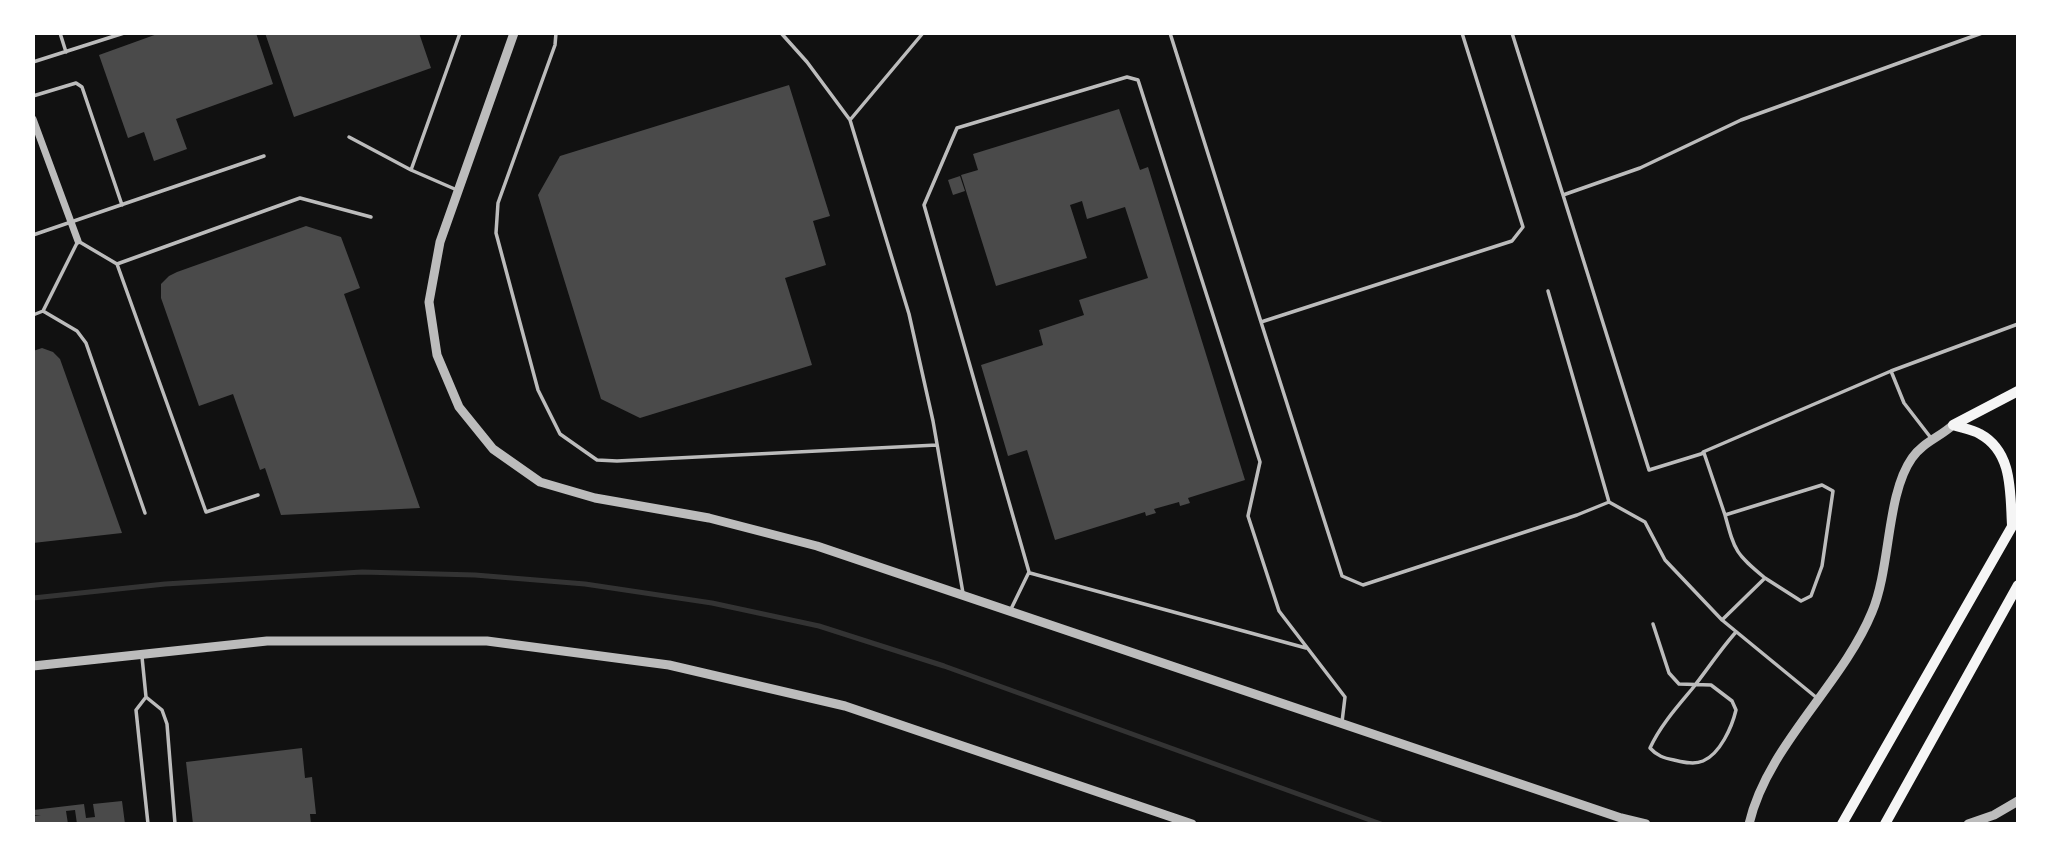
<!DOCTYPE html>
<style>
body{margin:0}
#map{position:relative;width:2051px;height:857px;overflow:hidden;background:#111;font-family:"Nunito Sans",sans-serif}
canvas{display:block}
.frame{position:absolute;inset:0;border:35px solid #fff;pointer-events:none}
</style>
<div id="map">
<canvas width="2051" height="857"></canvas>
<div class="frame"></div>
</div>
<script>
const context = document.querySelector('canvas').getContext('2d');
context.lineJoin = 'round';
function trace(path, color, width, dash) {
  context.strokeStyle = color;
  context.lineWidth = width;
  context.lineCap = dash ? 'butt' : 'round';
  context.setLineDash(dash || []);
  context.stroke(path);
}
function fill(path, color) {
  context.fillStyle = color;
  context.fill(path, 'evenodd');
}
const stream = new Path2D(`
 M33,598L165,584L362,572L475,575L585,584L712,603L819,626L944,666L1381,824`);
const building = new Path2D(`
 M160,33H256L273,84L176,119L187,149L154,161L144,132L128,138L99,55Z
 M265,33H419L431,68L294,117Z
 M789,85L830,216L813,221L826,265L785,278L812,365L640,418L601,399L538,195L560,156Z
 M1119,109L1140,170L1148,167L1245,480L1188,498L1190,503L1180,506L1179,502L1154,509L1156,513L1146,516L1145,512L1055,540L1027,450L1008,456L981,365L1043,345L1039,330L1084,315L1079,300L1148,278L1125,207L1087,219L1082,201L1070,205L1087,258L996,286L961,175L978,170L973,154Z
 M960,176L965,191L953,195L948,180Z
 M306,226L341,237L360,288L344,294L420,508L281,515L265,468L260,470L233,394L199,406L161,298V284L169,276L177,272Z
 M42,348L53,352L60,359L122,533L33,543V351Z
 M302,748L305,778L312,777L316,814H310L311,824H193L186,762Z
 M122,801L125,824H77L75,810L66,811L68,824H33V816H41L33,815V810L84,804L86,818L95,817L93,804Z`);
const service = new Path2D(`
 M60,33L66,52
 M556,33L555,45L498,203L496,233L538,390L560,434L597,460L617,461L937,445
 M781,33L807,62L850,120L909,314L933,421L963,593
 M1170,33L1261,322
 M1462,33L1523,227L1512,241L1261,322L1342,576L1363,585L1577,515L1609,502L1645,522L1665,560L1722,620
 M1512,33L1563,195
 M33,62L124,33
 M33,96L76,83L82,87L122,205
 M850,120L923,33
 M349,137L411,170L460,33
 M411,170L457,190
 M33,235L264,156
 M117,264L300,198L371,217
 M1548,291L1609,502
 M43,311L77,331L86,343L145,513
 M33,315L43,311L78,241L117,264L206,512L258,495
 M1931,438L1904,403L1891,371L2018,324
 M1703,452L1891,371
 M1725,515C1735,552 1736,554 1765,578
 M1030,573L1306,648
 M1011,609L1029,572L924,205L957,128L1127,77L1138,80L1260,462L1248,516L1279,611L1345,697L1342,722
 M1653,624L1669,673L1679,684L1711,685L1732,701L1736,710C1732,727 1720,754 1703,761C1694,765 1683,762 1674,760C1664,758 1657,756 1650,748C1660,726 1677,707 1692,689C1707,670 1720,650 1736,632
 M142,657L146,697L162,710L167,724L175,824
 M146,697L136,710L148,824
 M1817,698L1722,620L1765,578L1801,601L1811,596L1822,566L1833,491L1822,485L1725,515L1704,453L1649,470L1563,195L1640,168L1741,120L1982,33`);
const minor = new Path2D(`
 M33,119L78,241`);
const tertiary = new Path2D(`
 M514,33L440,242L429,302L437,355L459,407L493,449L540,482L595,498L709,518L817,546L1621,818L1646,824
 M33,666L267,641H487L669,665L845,706L1192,824
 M1749,824C1767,746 1842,685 1872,612C1891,567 1886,495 1912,458C1922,443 1940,437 1953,425
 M1968,824L1994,815L2018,801`);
const primary = new Path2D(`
 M1953,425C1962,428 1972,429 1980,434C2013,452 2010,492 2012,525
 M1953,425L2018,391
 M1842,824L2018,516
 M1885,824L2018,585`);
trace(stream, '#333', 5);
fill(building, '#4a4a4a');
trace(service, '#bcbcbc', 3.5);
trace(minor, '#bcbcbc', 7);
trace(tertiary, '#bcbcbc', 9);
trace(primary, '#f5f5f5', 10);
</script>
